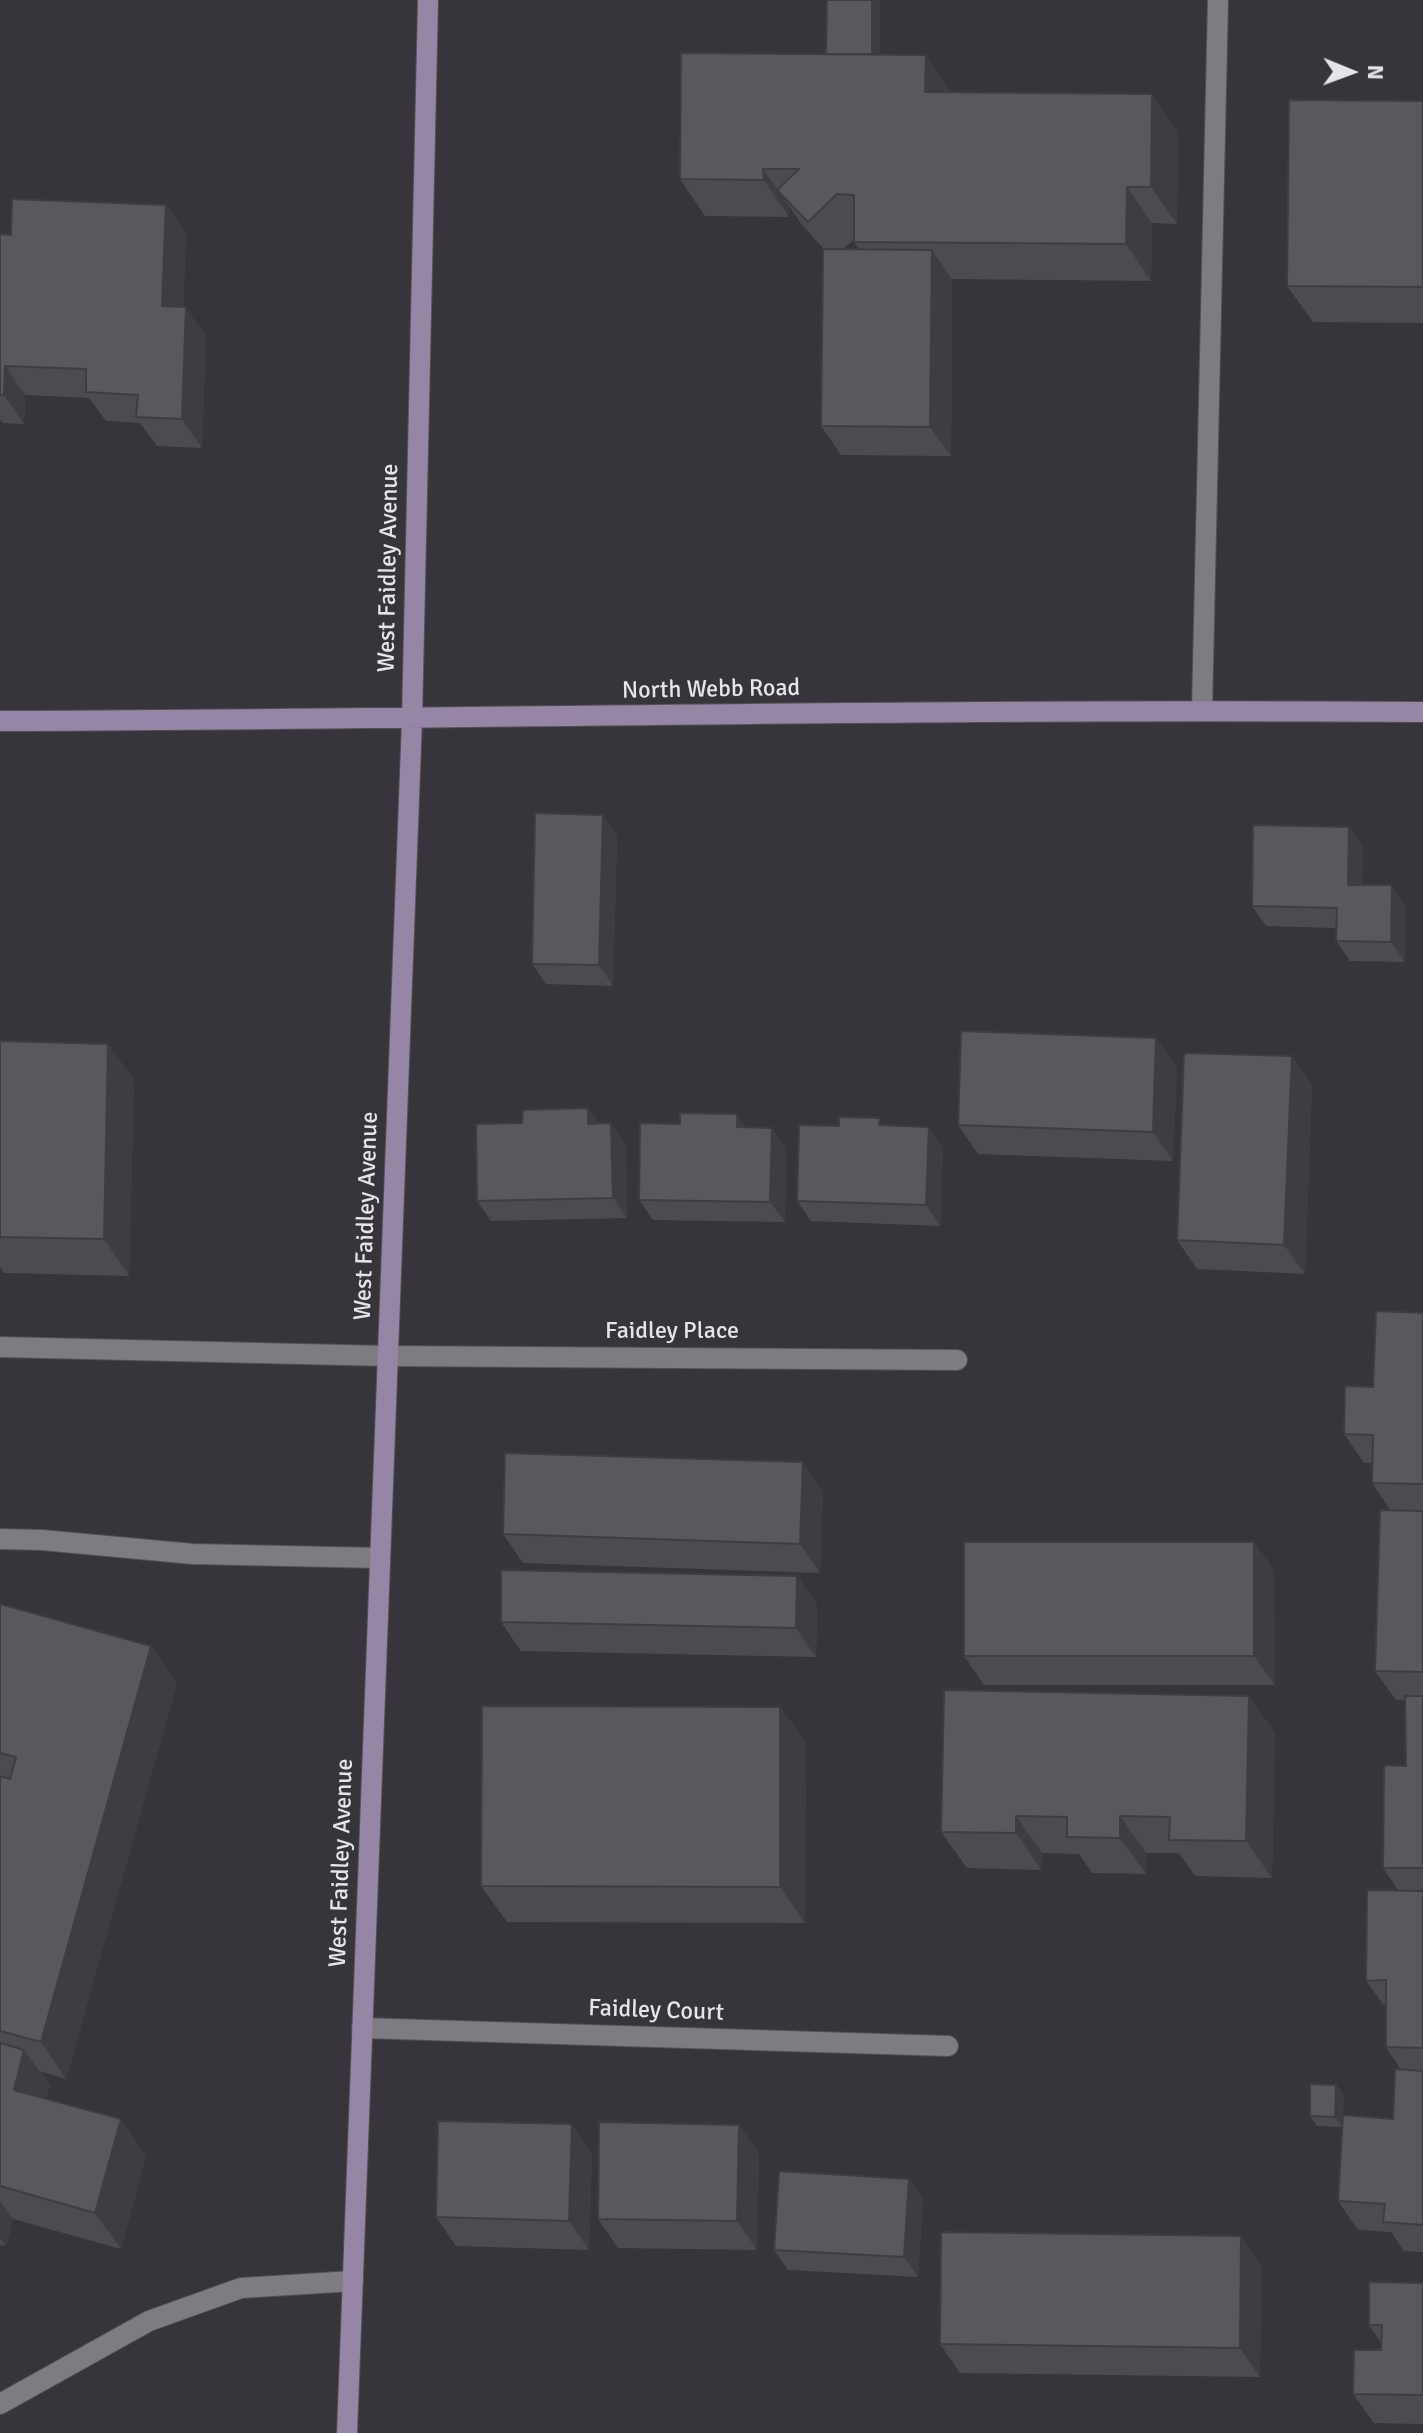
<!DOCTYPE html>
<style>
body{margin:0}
#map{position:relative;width:1423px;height:2433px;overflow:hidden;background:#37343b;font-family:Signika,sans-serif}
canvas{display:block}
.north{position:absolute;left:1311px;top:32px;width:80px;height:80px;-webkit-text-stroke:6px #37343b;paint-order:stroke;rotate:91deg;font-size:22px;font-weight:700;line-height:32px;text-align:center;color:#e6e4e8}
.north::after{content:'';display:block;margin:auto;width:28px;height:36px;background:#e6e4e8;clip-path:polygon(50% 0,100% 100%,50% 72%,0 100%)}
</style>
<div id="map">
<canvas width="1423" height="2433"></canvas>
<div class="north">N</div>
</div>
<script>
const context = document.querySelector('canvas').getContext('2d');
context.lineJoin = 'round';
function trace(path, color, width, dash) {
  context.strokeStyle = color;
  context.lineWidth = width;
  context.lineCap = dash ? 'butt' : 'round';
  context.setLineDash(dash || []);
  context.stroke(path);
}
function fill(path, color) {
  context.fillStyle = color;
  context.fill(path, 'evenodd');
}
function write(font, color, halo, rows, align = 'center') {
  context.font = font + ' Signika,sans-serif';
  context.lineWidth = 6;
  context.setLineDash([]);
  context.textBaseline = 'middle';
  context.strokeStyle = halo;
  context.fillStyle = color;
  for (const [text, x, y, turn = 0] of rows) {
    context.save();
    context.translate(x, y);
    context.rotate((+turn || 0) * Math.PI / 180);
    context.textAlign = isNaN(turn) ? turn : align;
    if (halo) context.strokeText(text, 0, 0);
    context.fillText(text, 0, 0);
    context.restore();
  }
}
const lane = new Path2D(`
 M1202,710L1218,0
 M0,1347L388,1356
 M0,1539L42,1540L193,1554L380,1558
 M0,2404L149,2321L241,2288L353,2281`);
const street = new Path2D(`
 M388,1356L957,1360
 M362,2028L948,2046`);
const secondary = new Path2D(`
 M0,721C474,719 949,708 1423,712
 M347,2433L412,720L428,0`);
const wall = new Path2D(`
 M880,0L879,55L951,92L1178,131L1177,224L1152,223L1151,281L952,279L951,456L841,455L821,426L824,249L803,226L789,206V217L705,216L680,179L826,54ZM854,240V242L859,249H843Z
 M1423,101V323L1313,322L1287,286Z
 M166,205L186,234L183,307L206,336L202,448L157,446L140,423L106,421L89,398L25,395L24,424L3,423L0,419V234L11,235Z
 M1349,827L1363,847L1362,885L1406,906L1405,962L1350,961L1336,941V928L1266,926L1252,906Z
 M617,835L613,986L546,984L532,964Z
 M1156,1038L1177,1067L1173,1161L978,1154L958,1125Z
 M0,1041L108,1044L134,1080L129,1276L4,1273L0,1267Z
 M1292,1056L1312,1085L1305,1274L1197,1269L1177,1240Z
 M588,1108L599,1123L626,1144L627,1218L491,1221L477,1201L522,1123Z
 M680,1124L772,1128L786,1148L785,1222L653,1220L639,1200Z
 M839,1126H885L943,1147L940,1226L811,1221L797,1201Z
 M1423,1313V2252L1404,2251L1391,2232L1358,2230L1338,2201L1342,2127L1317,2126L1310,2116L1336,2085L1344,2096L1342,2125L1393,2119L1401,2070L1386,2047V2008L1366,1981L1398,1890L1383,1868L1406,1766L1405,1700H1396L1375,1671L1391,1511L1372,1483V1463H1364L1344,1434Z
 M823,1491L820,1573L523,1563L503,1534Z
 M1254,1542L1274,1571L1275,1685H984L964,1656Z
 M797,1576L817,1605L816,1657L521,1651L501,1622Z
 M0,1604L177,1683L66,2079L40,2071L50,2086L46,2099L121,2119L146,2156L121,2249L13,2219L6,2246L0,2245Z
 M780,1707L806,1743L805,1923L507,1922L481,1886Z
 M1275,1732L1272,1878L1195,1876L1179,1853H1146V1874L1092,1873L1079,1854L1042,1853L1041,1870L967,1868L941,1832Z
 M739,2125L759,2154L757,2250L618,2248L598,2219Z
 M592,2153L589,2250L456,2246L436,2217Z
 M909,2179L923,2199L918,2277L788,2270L774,2250Z
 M1241,2236L1261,2265L1260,2377L960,2373L940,2344Z
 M1423,2283V2424L1374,2423L1353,2394L1381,2350V2343L1369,2325Z`);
const shadedWall = new Path2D(`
 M872,0H880L879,91L872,80Z
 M926,55L951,91L950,129L925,92Z
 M1152,94L1178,131L1177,224L1151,187Z
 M763,169L789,206V217L764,180Z
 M1127,187L1152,223L1151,281L1126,244Z
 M166,205L186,234L182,335L162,306Z
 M932,250L952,279L951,456L930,427Z
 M186,307L206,336L202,448L182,419Z
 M5,366L25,395L24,424L4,395Z
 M603,815L617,835L613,986L599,965Z
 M1349,827L1363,847L1362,905L1348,885Z
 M1392,885L1406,906L1405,962L1391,942Z
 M1156,1038L1177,1067L1173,1161L1153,1132Z
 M108,1044L134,1080L129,1276L104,1239Z
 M1292,1056L1312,1085L1305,1274L1284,1245Z
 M588,1108L602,1128L588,1124Z
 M737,1114L751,1134L737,1127Z
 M611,1123L626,1144L627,1218L613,1198Z
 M929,1127L943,1147L940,1226L926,1205Z
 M772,1128L786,1148L785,1222L770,1202Z
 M803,1462L823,1491L820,1573L800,1544Z
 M1254,1542L1274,1571L1275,1685L1254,1656Z
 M797,1576L817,1605L816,1657L796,1628Z
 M151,1646L177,1683L66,2079L41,2042Z
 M1249,1696L1275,1732L1272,1878L1246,1841Z
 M780,1707L806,1743L805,1923L780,1887Z
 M1016,1816L1042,1853L1041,1870L1016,1833Z
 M1120,1816L1146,1853V1874L1120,1838Z
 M24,2050L50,2086L39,2126L14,2090Z
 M1336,2085L1344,2096L1342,2127L1335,2117Z
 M121,2119L146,2156L121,2249L95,2213Z
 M572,2124L592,2153L589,2250L569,2221Z
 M739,2125L759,2154L757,2250L737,2221Z
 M909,2179L923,2199L918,2277L904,2257Z
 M0,2201L13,2219L6,2246L0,2238Z
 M1241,2236L1261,2265L1260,2377L1240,2348Z`);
const building = new Path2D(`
 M827,0H872V54H826Z
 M681,53L926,55L925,92L1152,94L1151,187H1127L1126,244L854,242V195L837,194L808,222L777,190L799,169H763L764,180L680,179Z
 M1289,100L1423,101V287L1287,286Z
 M12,199L166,205L162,306L186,307L182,419L136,417L138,395L86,392V369L5,366L4,395H0V234L11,235Z
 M823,249L932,250L930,427L821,426Z
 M535,813L603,815L599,965L532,964Z
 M1253,825L1349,827L1348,885H1392L1391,942L1336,941L1337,908L1252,906Z
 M961,1031L1156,1038L1153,1132L958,1125Z
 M0,1041L108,1044L104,1239L0,1237Z
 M1184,1053L1292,1056L1284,1245L1177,1240Z
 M588,1108V1124L611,1123L613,1198L477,1201L476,1124L522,1123L523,1110Z
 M680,1113L737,1114V1127L772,1128L770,1202L639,1200L640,1123L680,1124Z
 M839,1117L880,1118L879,1125L929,1127L926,1205L797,1201L799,1125L839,1126Z
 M1376,1311L1423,1313V1484L1372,1483L1373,1435L1344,1434L1345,1386L1373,1387Z
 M505,1453L803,1462L800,1544L503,1534Z
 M1380,1510L1423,1511V1672L1375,1671Z
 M964,1542H1254V1656H964Z
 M501,1570L797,1576L796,1628L501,1622Z
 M0,1604L151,1646L41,2042L0,2031V1776L10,1779L16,1757L0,1753Z
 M944,1690L1249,1696L1246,1841L1169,1840L1170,1817L1120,1816V1838L1067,1837V1817L1016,1816V1833L941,1832Z
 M1405,1696H1423V1868H1383L1384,1765L1406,1766Z
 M482,1706L780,1707V1887L481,1886Z
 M1367,1890L1423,1891V2048L1386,2047V1980L1366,1981Z
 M0,2043L24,2050L14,2090L121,2119L95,2213L0,2186Z
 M1395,2069L1423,2071V2225L1383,2222L1385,2204L1338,2201L1343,2115L1393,2119Z
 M1310,2084L1336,2085L1335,2117L1310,2116Z
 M438,2121L572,2124L569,2221L436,2217Z
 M599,2122L739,2125L737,2221L598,2219Z
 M779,2171L909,2179L904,2257L774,2250Z
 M941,2232L1241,2236L1240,2348L940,2344Z
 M1369,2282L1423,2283V2395L1353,2394L1354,2350H1381L1382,2325H1369Z`);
const streetNames = [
 ["West Faidley Avenue",389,568,-89],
 ["North Webb Road",711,690,-1],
 ["West Faidley Avenue",367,1216,-88],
 ["Faidley Place",672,1332],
 ["West Faidley Avenue",342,1863,-88],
 ["Faidley Court",656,2011,2]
];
trace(lane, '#535055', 22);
trace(street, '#535055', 22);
trace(secondary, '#535055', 22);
trace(lane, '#7e7b82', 20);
trace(street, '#7e7b82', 20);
trace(secondary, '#9486a4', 20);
fill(wall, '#4d4b51');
fill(shadedWall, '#3f3d42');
fill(building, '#5a575e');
trace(building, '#3f3d42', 2);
write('24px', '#e6e4e8', '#37343b', streetNames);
</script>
